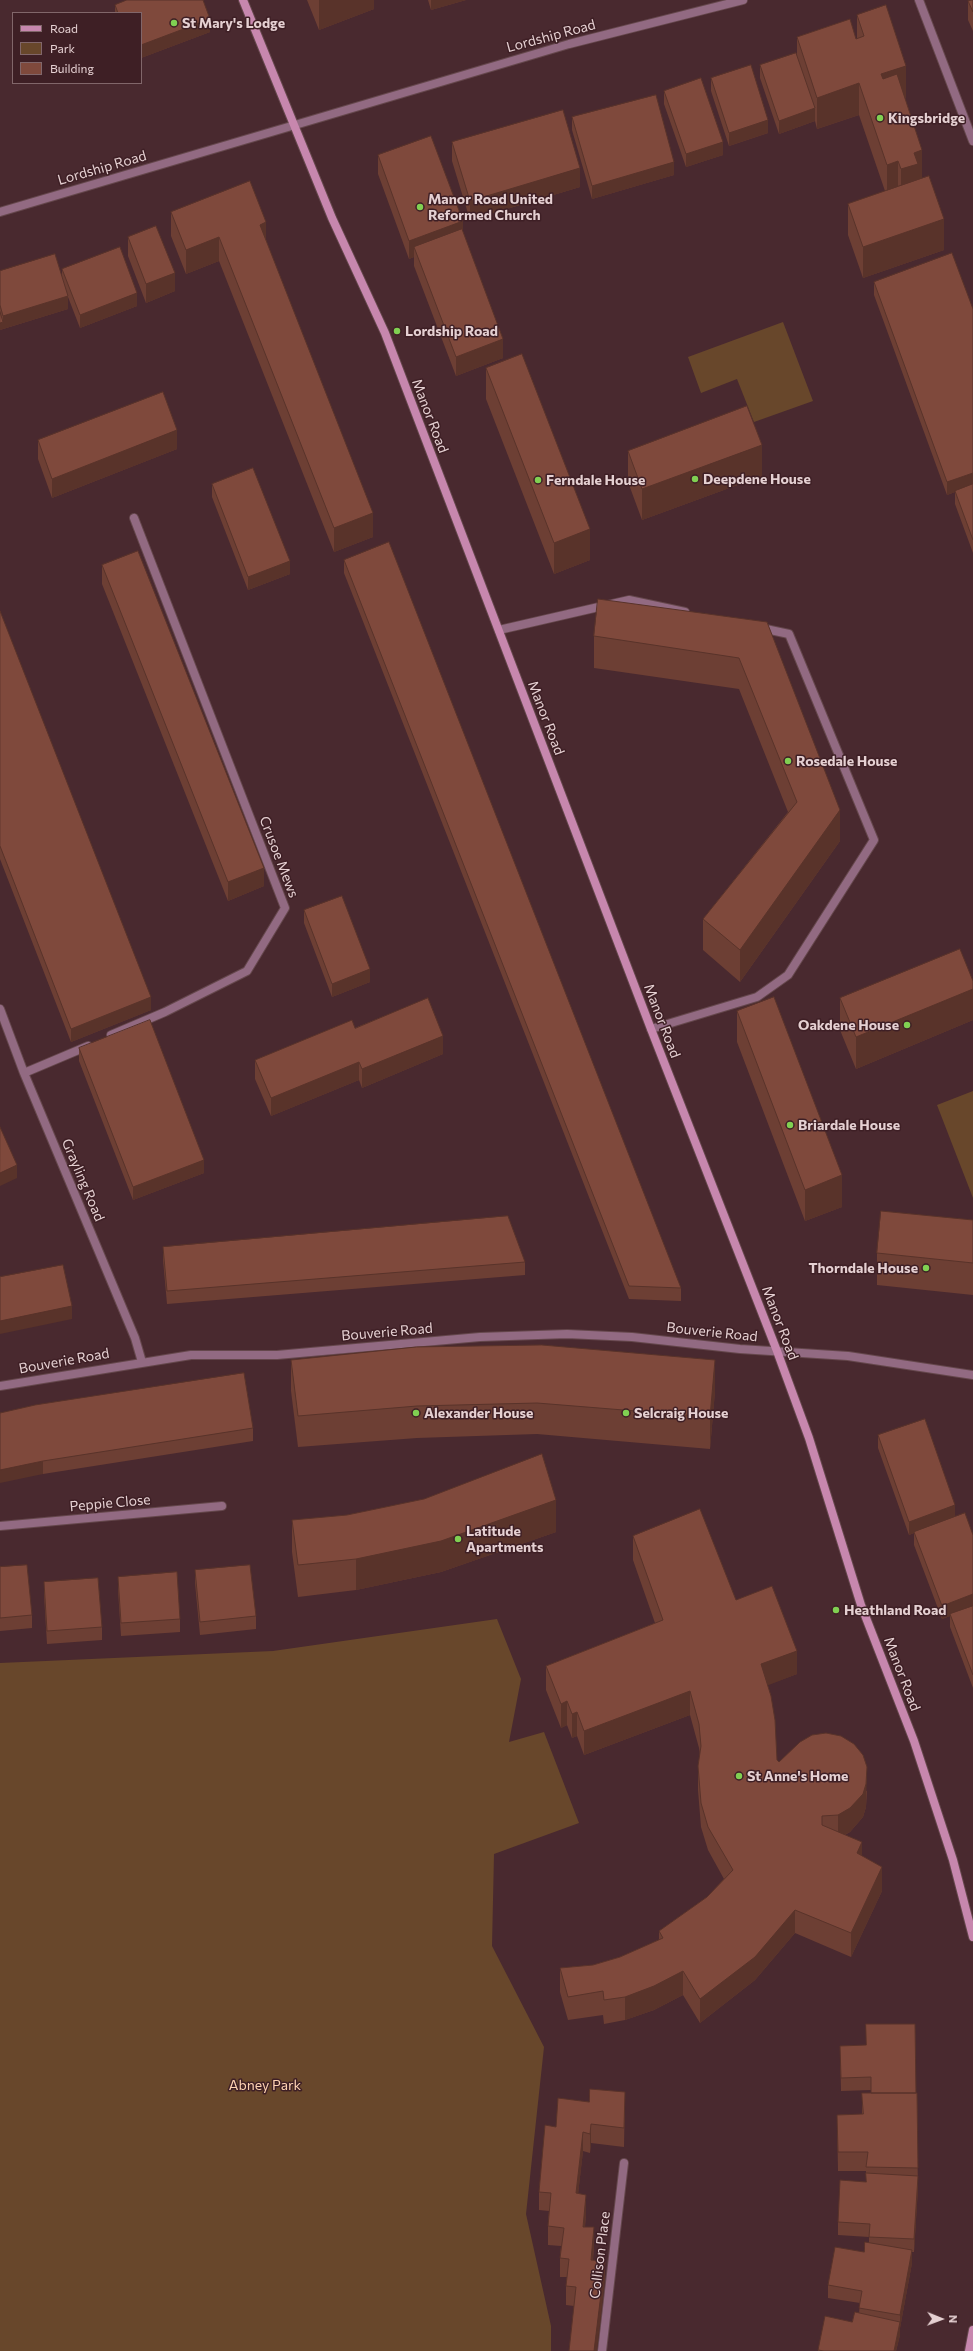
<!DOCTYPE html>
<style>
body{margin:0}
#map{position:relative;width:973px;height:2351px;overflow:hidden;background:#49292f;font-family:Commissioner,sans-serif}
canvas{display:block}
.legend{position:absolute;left:12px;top:12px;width:130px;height:72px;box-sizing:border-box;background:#3e1f25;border:1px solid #81666a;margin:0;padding:5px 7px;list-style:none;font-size:12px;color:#e5d0d2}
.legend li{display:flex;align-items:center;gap:8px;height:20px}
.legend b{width:20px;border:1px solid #81666a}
.north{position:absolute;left:921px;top:2299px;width:40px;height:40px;-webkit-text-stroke:3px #3e1f25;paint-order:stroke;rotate:91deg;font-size:11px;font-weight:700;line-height:16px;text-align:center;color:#e5d0d2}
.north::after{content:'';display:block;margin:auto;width:14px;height:18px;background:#e5d0d2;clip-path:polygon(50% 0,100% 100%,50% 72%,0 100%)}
</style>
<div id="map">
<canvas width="973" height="2351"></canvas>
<ul class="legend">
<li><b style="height:5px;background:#c787ae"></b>Road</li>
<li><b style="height:11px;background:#68472b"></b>Park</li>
<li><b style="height:11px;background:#7f493c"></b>Building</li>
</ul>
<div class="north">N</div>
</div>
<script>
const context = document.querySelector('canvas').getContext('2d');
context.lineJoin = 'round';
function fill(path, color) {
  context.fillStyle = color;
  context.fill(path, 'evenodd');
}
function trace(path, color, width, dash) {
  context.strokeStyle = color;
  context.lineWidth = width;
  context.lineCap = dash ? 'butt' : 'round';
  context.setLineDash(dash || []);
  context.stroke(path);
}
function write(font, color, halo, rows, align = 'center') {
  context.font = font + ' Commissioner,sans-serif';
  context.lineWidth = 3;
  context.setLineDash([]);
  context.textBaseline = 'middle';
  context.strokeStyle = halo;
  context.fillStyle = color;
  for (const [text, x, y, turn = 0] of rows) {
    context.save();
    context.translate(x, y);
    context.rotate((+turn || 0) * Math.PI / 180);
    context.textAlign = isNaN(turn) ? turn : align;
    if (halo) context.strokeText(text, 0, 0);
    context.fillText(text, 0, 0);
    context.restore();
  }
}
const green = new Path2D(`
 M783,322L813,401L754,422L737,379L701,393L688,357Z
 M973,1091V1198L937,1105Z
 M497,1619L521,1679L509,1742L544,1732L579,1823L494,1854L492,1946L544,2047L526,2214L551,2326V2351H0V1663L273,1651Z`);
const minor = new Path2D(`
 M919,0L973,141
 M0,212L295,125
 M499,630L629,600L685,612
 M0,1009L24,1073L135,1338L142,1362
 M651,1029L757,997L788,975L874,840L789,634L761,628
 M111,1035L165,1012L247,971L285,908L134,518
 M24,1073L88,1046
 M0,1386L191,1355H277L480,1337L567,1334L632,1337L740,1349L848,1356L973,1375
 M0,1526L222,1506
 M602,2351L624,2163`);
const tertiary = new Path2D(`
 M295,125L569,44L743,0`);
const secondary = new Path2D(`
 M243,0L332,218L385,333L651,1029L777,1351L809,1438L861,1605L914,1741L953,1860L973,1937
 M969,2351L973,2330`);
const wall = new Path2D(`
 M307,0H374V9L319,30Z
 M428,0H466L431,10Z
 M973,0V31L968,20V1Z
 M115,5L210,32L141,58V13H115Z
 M857,15L906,97L905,98L922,178L944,250L863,278L848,235V204L885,191L859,115L817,129L815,121L779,134L760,78V65L797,56V37L857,39Z
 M711,78L768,133L729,146L711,91Z
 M664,91L723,155L686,167L664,104Z
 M572,117L674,175L592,199L572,130Z
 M452,142L580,187L470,220L452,161Z
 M378,155L463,232L503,358L456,376L414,266V257L409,259L378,174Z
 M171,212L266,240L373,537L334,552L219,261L186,274L171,236Z
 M128,237L175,291L146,303L128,256Z
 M62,269L137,306L80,328L68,297V309L0,330V271L62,276Z
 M874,282L973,309V553L955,504V492L947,495L874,295Z
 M486,368L590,560L554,574L486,399Z
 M38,440L177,449L52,498L38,459Z
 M628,451L762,476L642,520L628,482Z
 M212,484L290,574L248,590L212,497Z
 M344,560L681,1288V1301L629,1299L344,573Z
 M102,565L264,886L228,901L102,584Z
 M0,611L151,1010L71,1042L0,859Z
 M767,622L840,841L740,982L703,950V919L788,812L739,689L594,668V636Z
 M304,910L370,982L332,997L304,923Z
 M973,981V1020L856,1069L840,1030V998Z
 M737,1011L842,1207L805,1221L737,1042Z
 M79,1048L204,1173L133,1200L79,1061Z
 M443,1054L362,1088L359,1080L271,1116L255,1079V1060Z
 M973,1220V1295L877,1285V1253Z
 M163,1247L525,1262V1275L167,1304L163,1260Z
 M291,1360L715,1391L710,1449L537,1434L417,1438L298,1447L291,1391Z
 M0,1413L253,1428V1441L43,1474Z
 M878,1435L973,1535V1688L950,1627V1616L942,1619L914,1545V1533L909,1535L878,1448Z
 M292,1520L556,1532L441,1572L356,1590L298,1597L292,1552Z
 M633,1536L736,1600L797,1674L767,1685L777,1760L779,1762L867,1791L866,1807L863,1817L850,1832L845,1835L862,1856L882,1891L851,1957L795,1933L755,1980L700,2023L683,1995L654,2010L625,2020L604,2024L603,2015L568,2020L560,1992V1968L593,1965L620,1957L659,1940V1931L707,1897L724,1879L708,1850L701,1827L698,1790V1766L700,1755L699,1748L690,1715L584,1755L577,1736L572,1738L567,1725L561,1728L546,1690V1666L655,1623L633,1560Z
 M0,1567L32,1615V1628L0,1631Z
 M195,1570L256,1616V1629L200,1635L195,1583Z
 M118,1577L180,1619V1632L121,1636L118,1590Z
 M44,1582L102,1627V1640L47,1644L44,1595Z
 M840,2046L916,2093L918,2187L914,2252H912V2263L900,2328V2335L896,2351H818V2350L852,2322L859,2313L860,2303L828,2298V2285L864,2252L869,2242V2237L838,2235V2222L866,2182V2171H838L837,2115L862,2114V2093H871V2090L841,2091Z
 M625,2092L624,2147L591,2143L590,2153L583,2151L578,2194L586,2214L585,2227L594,2246L593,2260L605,2280L574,2306L566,2305V2286L567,2277H560V2258L561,2246L548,2245V2226L549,2211L539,2210V2192L556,2127L589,2102Z`);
const shadedWall = new Path2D(`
 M319,0H374V9L319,30Z
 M431,0H466L431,10Z
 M210,19V32L141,58V45Z
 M906,66V97L881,106V74Z
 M859,83V115L817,129V98Z
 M815,108V121L779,134V121Z
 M768,120V133L729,146V133Z
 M723,142V155L686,167V154Z
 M922,150V182L901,201V169L914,153Z
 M898,161V193L887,197V165Z
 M674,162V175L592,199V186Z
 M580,168V187L470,220V201Z
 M944,219V250L863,278V247Z
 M463,221V240L414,247V257L409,259V241Z
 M266,222V246L260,225Z
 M219,237V261L186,274V250Z
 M175,273V291L146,303V284Z
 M137,293V306L80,328V315Z
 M68,296V309L3,329V316Z
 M3,322V329L0,330V323Z
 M503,339V358L456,376V357Z
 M177,430V449L52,498V479Z
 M762,445V476L642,520V489Z
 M973,473V486L955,491V492L947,495V482Z
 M373,513V537L334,552V528Z
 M590,529V560L554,574V543Z
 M290,561V574L248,590V577Z
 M840,810V841L740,982V950Z
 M264,868V886L228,901V882Z
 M370,969V982L332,997V984Z
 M973,989V1020L856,1069V1037Z
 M151,997V1010L71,1042V1029Z
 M443,1036V1054L362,1088V1069Z
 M359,1062V1080L271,1116V1098Z
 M204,1160V1173L133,1200V1187Z
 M17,1165V1178L0,1186V1173Z
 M842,1175V1207L805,1221V1190Z
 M72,1306V1319L0,1334V1321Z
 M715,1360V1391L710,1449V1417Z
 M43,1461V1474L0,1483V1470Z
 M556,1500V1532L441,1572L356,1590V1559Z
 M955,1505V1518L914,1532V1533L909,1535V1522Z
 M973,1594V1607L950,1614V1616L942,1619V1606Z
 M797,1651V1674L761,1688V1664Z
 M690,1691V1715L584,1755V1731Z
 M567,1701V1725L561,1728V1704Z
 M577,1712V1736L572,1738V1714Z
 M867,1767L866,1807L863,1817L850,1832L838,1838V1815Z
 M862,1842V1866L857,1853Z
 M882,1867V1891L851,1957V1933Z
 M795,1910V1933L755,1980L700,2023V1999Z
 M683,1971V1995L654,2010L625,2020V1997Z
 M591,2124V2143L590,2153V2134Z
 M583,2132V2151L576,2212V2193Z
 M918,2176V2189L914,2252V2239Z
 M586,2195V2214L583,2246V2227Z
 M594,2227V2246L591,2279V2260Z
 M912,2250V2263L900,2328V2315Z
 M605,2261V2280L597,2351H594Z
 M900,2322V2335L896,2351H894Z`);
const building = new Path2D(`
 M127,0H203L210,19L141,45V13H118L115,5Z
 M972,0H973V12L968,1Z
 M886,5L906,66L881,74L883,79L897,74L922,150L914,153L918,164L901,169L898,161L887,165L859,83L817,98L797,37L850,19L856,39L864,36L857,15Z
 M796,53L815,108L779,121L760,65Z
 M751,65L768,120L729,133L711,78Z
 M701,78L723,142L686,154L664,91Z
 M656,95L674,162L592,186L572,117Z
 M563,110L580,168L470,201L452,142Z
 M431,136L463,221L409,241L378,155Z
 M929,176L944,219L863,247L848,204Z
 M250,181L266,222L260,225L373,513L334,528L219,237L186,250L171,212Z
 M156,226L175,273L146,284L128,237Z
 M462,229L503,339L456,357L414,247Z
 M120,247L137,293L80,315L62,269Z
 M952,253L973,309V473L947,482L874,282Z
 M55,254L68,296L3,316L0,305V271Z
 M0,312L3,322L0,323Z
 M522,354L590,529L554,543L486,368Z
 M163,392L177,430L52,479L38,440Z
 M747,406L762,445L642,489L628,451Z
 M253,468L290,561L248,577L212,484Z
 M973,484V540L955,491Z
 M389,542L681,1288L629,1286L344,560Z
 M138,551L264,868L228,882L102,565Z
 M598,599L767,622L840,810L740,950L703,919L797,802L739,658L594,636Z
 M0,611L151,997L71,1029L0,846Z
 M342,896L370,969L332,984L304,910Z
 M960,949L973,981V989L856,1037L840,998Z
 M774,997L842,1175L805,1190L737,1011Z
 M428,998L443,1036L362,1069L359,1062L271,1098L255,1060L352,1020L355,1028Z
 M150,1020L204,1160L133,1187L79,1048Z
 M0,1127L17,1165L0,1173Z
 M881,1211L973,1220V1263L877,1253Z
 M508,1216L525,1262L167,1291L163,1247Z
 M63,1265L72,1306L0,1321V1277Z
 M542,1345L715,1360L710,1417L537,1403L417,1406L298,1416L291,1360L416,1347Z
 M244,1373L253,1428L43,1461L0,1470V1413L35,1405Z
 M925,1419L955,1505L909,1522L878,1435Z
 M542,1454L556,1500L441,1541L356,1559L298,1565L292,1520L347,1515L424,1499Z
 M700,1509L736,1600L772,1586L797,1651L761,1664L771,1696L775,1720L777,1760L779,1762L800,1742L812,1735L826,1733L841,1736L854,1744L863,1755L867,1767L866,1784L863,1794L850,1808L838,1815L822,1816V1825L862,1842L857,1853L882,1867L851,1933L795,1910L755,1957L700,1999L683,1971L654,1986L625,1997L604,2000L603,1991L568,1997L560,1968L593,1965L620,1957L663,1938L659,1931L707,1897L733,1870L708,1827L701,1803L698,1766L701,1746L699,1724L690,1691L584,1731L577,1712L572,1714L567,1701L561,1704L546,1666L663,1620L633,1536Z
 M965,1513L973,1535V1594L942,1606L914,1532Z
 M27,1565L32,1615L0,1618V1567Z
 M250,1565L256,1616L200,1622L195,1570Z
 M177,1572L180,1619L121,1623L118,1577Z
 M98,1578L102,1627L47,1631L44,1582Z
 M973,1606V1675L950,1614Z
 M866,2024H915L916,2093H871V2077L841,2078L840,2046L866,2045Z
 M590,2089L625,2092L624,2128L591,2124L590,2134L583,2132L576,2193L586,2195L583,2227H594L591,2260L605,2261L594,2351H569L576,2287L566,2286L569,2259L560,2258L564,2228L548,2226L551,2193L539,2192L545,2125L556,2127L558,2098L589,2102Z
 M862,2093H917L918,2168L866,2167L868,2152H838L837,2115L863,2114Z
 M866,2173L918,2176L914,2239L869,2237L870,2224L838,2222L840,2180L866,2182Z
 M865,2242L912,2250L900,2315L859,2308L862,2291L828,2285L835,2247L864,2252Z
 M855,2312L900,2322L894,2351H824L818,2350L825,2316L852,2322Z`);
const markers = [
 [174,23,4,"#80d052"],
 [880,118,4,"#80d052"],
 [420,207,4,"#80d052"],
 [397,331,4,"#80d052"],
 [695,479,4,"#80d052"],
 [538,480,4,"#80d052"],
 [788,761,4,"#80d052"],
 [907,1025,4,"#80d052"],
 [790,1125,4,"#80d052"],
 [926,1268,4,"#80d052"],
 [416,1413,4,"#80d052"],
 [626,1413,4,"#80d052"],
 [458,1539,4,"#80d052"],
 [836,1610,4,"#80d052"],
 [739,1776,4,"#80d052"]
];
const poiNames = [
 ["St Mary's Lodge",182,23],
 ["Kingsbridge",888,118],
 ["Manor Road United",428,199],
 ["Reformed Church",428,215],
 ["Lordship Road",405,331],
 ["Deepdene House",703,479],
 ["Ferndale House",546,480],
 ["Rosedale House",796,761],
 ["Oakdene House",899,1025,"right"],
 ["Briardale House",798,1125],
 ["Thorndale House",918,1268,"right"],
 ["Alexander House",424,1413],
 ["Selcraig House",634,1413],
 ["Latitude",466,1531],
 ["Apartments",466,1547],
 ["Heathland Road",844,1610],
 ["St Anne's Home",747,1776]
];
const streetNames = [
 ["Lordship Road",551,36,-15],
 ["Lordship Road",102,168,-16],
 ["Manor Road",430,416,69],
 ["Manor Road",546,718,69],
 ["Crusoe Mews",279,857,69],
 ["Manor Road",662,1021,69],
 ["Grayling Road",83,1180,67],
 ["Manor Road",780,1323,69],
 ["Bouverie Road",387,1332,-5],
 ["Bouverie Road",712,1332,6],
 ["Bouverie Road",64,1361,-10],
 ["Peppie Close",110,1503,-5],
 ["Manor Road",902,1674,69],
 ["Collison Place",600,2255,-83]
];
const parkNames = [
 ["Abney Park",265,2085]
];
fill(green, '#68472b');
trace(minor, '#65474c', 10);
trace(tertiary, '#65474c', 10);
trace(secondary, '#65474c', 10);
trace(minor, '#926a82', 8);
trace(tertiary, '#926a82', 8);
trace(secondary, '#c787ae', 8);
fill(wall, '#6d3f34');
fill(shadedWall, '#59332a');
fill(building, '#7f493c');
trace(building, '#59332a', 1);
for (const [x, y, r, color] of markers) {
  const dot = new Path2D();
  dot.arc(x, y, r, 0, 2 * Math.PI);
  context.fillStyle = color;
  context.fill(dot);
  trace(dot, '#3e1f25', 1.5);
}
write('bold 14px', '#e5d0d2', '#3e1f25', poiNames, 'left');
write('14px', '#e5d0d2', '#3e1f25', streetNames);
write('14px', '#fed3b3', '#3e1f25', parkNames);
</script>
